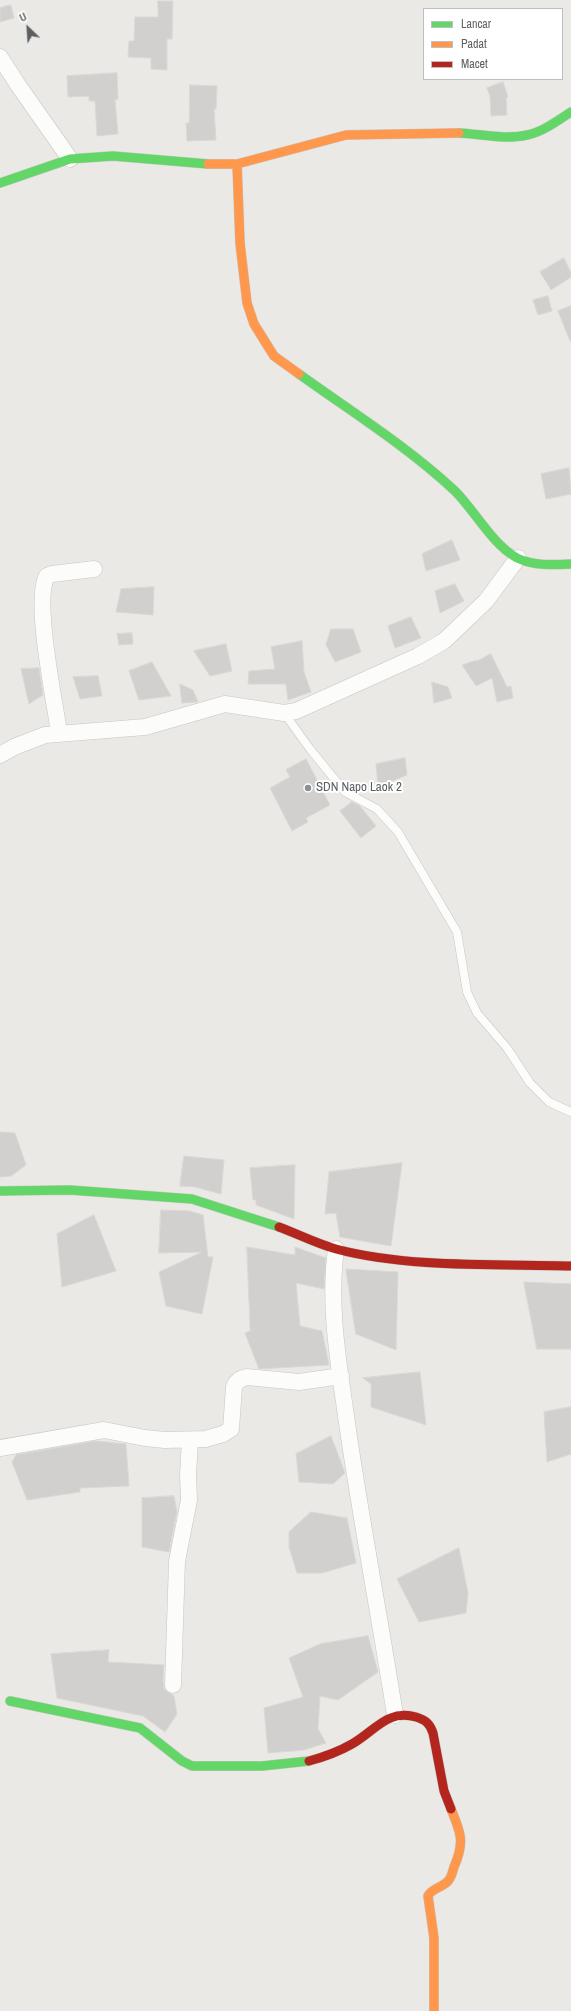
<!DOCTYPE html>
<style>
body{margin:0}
#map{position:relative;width:571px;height:2011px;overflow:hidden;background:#eae9e5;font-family:"Archivo Narrow",sans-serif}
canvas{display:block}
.legend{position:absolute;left:423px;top:8px;width:140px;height:72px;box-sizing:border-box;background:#fff;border:1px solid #bdbfc0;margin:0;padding:5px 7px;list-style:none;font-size:12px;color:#5b5f62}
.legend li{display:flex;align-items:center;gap:8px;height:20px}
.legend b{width:20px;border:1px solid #bdbfc0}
.north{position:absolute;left:8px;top:8px;width:40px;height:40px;-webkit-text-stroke:3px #fff;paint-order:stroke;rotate:335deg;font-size:11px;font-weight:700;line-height:16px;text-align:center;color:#5b5f62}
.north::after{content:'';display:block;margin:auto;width:14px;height:18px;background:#5b5f62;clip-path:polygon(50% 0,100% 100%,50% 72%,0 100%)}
</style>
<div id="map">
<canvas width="571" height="2011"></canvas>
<ul class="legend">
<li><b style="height:5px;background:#63d668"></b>Lancar</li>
<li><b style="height:5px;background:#ff974d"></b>Padat</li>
<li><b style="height:5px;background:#b3261e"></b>Macet</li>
</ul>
<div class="north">U</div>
</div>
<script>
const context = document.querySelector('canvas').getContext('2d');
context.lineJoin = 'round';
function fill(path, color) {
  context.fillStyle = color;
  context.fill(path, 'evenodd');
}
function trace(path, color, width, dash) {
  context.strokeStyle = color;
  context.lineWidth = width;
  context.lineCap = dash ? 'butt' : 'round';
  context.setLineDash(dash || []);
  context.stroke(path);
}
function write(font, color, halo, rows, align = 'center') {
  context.font = font + ' "Archivo Narrow",sans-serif';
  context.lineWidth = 4;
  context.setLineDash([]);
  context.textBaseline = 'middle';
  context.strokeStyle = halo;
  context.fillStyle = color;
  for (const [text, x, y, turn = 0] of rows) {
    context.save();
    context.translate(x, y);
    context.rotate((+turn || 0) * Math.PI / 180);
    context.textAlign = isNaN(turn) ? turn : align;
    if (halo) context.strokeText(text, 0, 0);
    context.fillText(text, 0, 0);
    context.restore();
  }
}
const building = new Path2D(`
 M158,1H173L172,39H167V70L151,69V58L128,57L129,41H134L135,17H158Z
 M11,5L14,18L0,22V8Z
 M117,73L118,99L115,100L118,134L97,136L95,101H89V96L68,97L67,76Z
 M503,82L508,97L506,98L507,115L491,116L490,96L487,88Z
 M190,85L217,86L216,109H214L216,140L187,141L186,123H189Z
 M564,258L571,273V277L551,290L540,272Z
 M548,296L552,311L538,315L533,300Z
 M571,306V341H570L558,311Z
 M569,468L571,494L546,499L541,474Z
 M452,540L460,560L426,571L422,554Z
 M455,584L464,601L440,613L435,591Z
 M154,587L153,615L116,612L121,589Z
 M411,617L421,638L395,648L388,626Z
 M331,629H353L361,652L335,662L326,645Z
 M132,633L133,644L119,645L117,634Z
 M302,641L304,672L311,692L288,700L286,684H248L249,671L275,669L271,647Z
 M226,644L232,671L210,676L194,651Z
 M491,654L507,687L511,686L513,698L497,702L492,678L476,686L462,665L477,660V661Z
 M152,662L171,696L139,700L129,671Z
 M39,668L43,695L29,704L21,669Z
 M98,676L102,696L80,699L73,677Z
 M432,682L448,687L452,698L434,703Z
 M180,684L193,690L198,702L182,703Z
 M405,758L407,775L378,787L376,764Z
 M306,759L330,805L306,818L308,822L292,831L270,788L290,777L286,770Z
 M352,802L360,806L376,826L361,838L340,811Z
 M0,1132L15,1133L26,1165L11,1176L0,1177Z
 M184,1156L224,1160L221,1194L195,1187L180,1186Z
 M402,1163L391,1246L340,1237L336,1213L325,1214L329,1172Z
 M295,1165L294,1219L256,1205V1200H253L250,1168Z
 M161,1210L190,1211L203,1215L208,1257H213L202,1314L166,1306L159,1272L202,1252L159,1253Z
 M94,1215L116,1271L62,1287L57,1234Z
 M247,1247L295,1255V1247L326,1258L324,1289L296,1283L300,1326L322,1331L329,1365L259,1369L245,1333L250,1331Z
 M346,1269L398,1272L396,1350L356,1334Z
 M524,1282L571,1284V1349H537Z
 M420,1372L426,1425L371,1407V1384L363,1378Z
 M571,1407V1454L547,1462L544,1412Z
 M331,1436L345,1473L333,1484L299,1482L296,1454Z
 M96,1441L126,1444L129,1486L80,1488V1492L27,1500L12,1462L16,1455Z
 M174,1496L177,1512L169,1552L142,1547V1498Z
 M311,1512L347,1518L356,1563L322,1573H297L289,1547V1532Z
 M459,1548L468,1593L466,1613L419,1622L397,1579Z
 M368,1636L378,1672L338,1700L320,1696L318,1729L326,1743L304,1750L268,1753L264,1708L303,1697L289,1658L320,1644Z
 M109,1650L108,1662L164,1665L163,1680L164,1689L174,1696L177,1714L165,1732L143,1716L57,1698L51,1654Z`);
const lane = new Path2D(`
 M284,713L310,749L345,792L377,809L398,832L457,932L467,992L477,1013L507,1048L530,1083L549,1102L571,1112`);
const street = new Path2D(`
 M0,57L18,85L70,159
 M59,733C55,702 33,599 47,576L52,574L94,569
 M0,755L14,747L45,735L145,727L225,704L284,713L296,711L418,656L444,641L486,601L518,558
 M336,1249C328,1307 339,1365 347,1423C361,1521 380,1618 395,1715
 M0,1448L104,1430L145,1438L165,1440L205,1439L223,1434L231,1429L234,1387C237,1380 240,1379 247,1377L299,1382L341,1376
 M173,1685L177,1561L189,1500L188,1475L190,1440`);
const fast = new Path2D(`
 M459,133C480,134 506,140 527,135C543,132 558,120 571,112
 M0,183L70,159L113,156L208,164
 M299,374C352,412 408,447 455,491C475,511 492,544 517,558C534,566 553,565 571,564
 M0,1191L70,1190L192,1199L279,1227
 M10,1701L140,1728L182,1761L192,1766H262L309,1761`);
const slow = new Path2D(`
 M208,164H237L346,135L459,133
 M237,164L240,243L247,303L254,324L274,356L299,374
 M434,2011V1938L428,1896C432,1888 442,1888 448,1881C451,1878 453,1871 454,1867C465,1842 461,1833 451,1809`);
const jam = new Path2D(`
 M279,1227C298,1234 317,1244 336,1249C407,1268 497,1264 571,1266
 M309,1761C324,1757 338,1752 352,1744C375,1731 387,1709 416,1717C426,1720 430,1724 433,1733L444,1791L451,1809`);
const markers = [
 [308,788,4,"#8d8f90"]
];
const poiNames = [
 ["SDN Napo Laok 2",316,788]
];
fill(building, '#d1d0ce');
trace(building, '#d9d8d4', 1);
trace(lane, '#c5c5c5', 9);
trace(street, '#c5c5c5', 17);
trace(fast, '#c7c7c7', 10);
trace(slow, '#c7c7c7', 10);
trace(jam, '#c7c7c7', 10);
trace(lane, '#fcfcfb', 8);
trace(street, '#fcfcfb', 16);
trace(fast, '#63d668', 9);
trace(slow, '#ff974d', 9);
trace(jam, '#b3261e', 9);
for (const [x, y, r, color] of markers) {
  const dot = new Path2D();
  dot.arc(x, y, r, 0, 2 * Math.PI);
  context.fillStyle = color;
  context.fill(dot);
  trace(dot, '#fff', 1.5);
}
write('13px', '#5b5f62', '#fff', poiNames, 'left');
</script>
